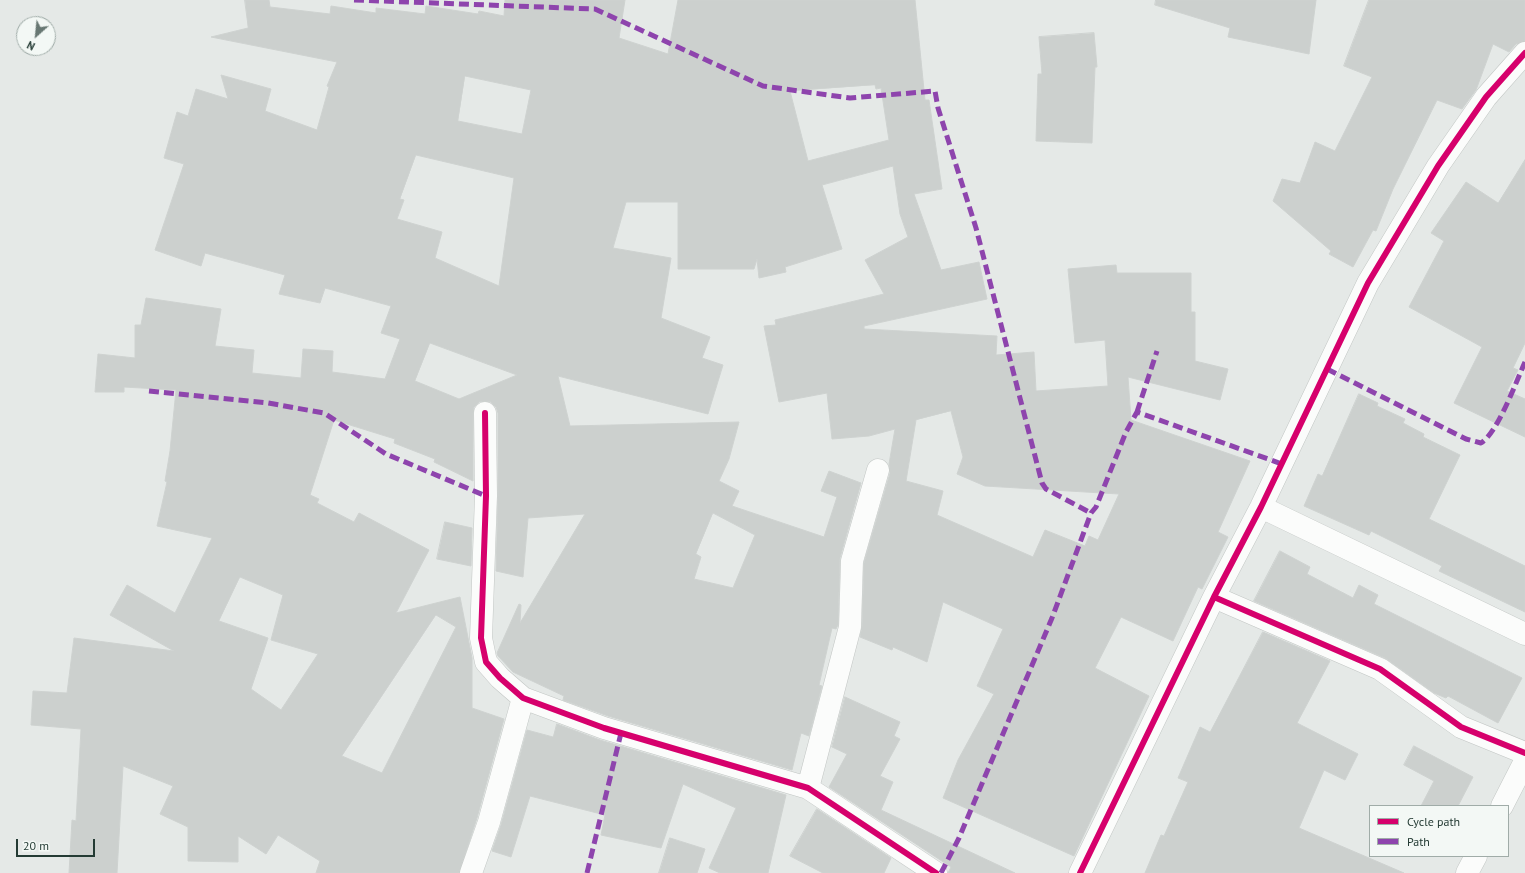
<!DOCTYPE html>
<style>
body{margin:0}
#map{position:relative;width:1525px;height:873px;overflow:hidden;background:#e5e9e7;font-family:"PT Sans",sans-serif}
canvas{display:block}
.legend{position:absolute;left:1369px;top:805px;width:140px;height:52px;box-sizing:border-box;background:#f3f8f5;border:1px solid #a0aca8;margin:0;padding:5px 7px;list-style:none;font-size:12px;color:#243b34}
.legend li{display:flex;align-items:center;gap:8px;height:20px}
.legend b{width:20px;border:1px solid #a0aca8}
.north{position:absolute;left:16px;top:16px;width:40px;height:40px;box-sizing:border-box;background:#f3f8f5;border:1px solid #a0aca8;border-radius:50%;rotate:207deg;font-size:11px;font-weight:700;line-height:16px;text-align:center;color:#243b34}
.north::after{content:'';display:block;margin:auto;width:14px;height:18px;background:#687873;clip-path:polygon(50% 0,100% 100%,50% 72%,0 100%)}
.scale{position:absolute;left:16px;top:839px;width:79px;height:18px;box-sizing:border-box;border:2px solid #243b34;border-top:0;padding-left:5px;font-size:12px;line-height:14px;white-space:nowrap;color:#243b34;-webkit-text-stroke:3px #f3f8f5;paint-order:stroke}
</style>
<div id="map">
<canvas width="1525" height="873"></canvas>
<ul class="legend">
<li><b style="height:5px;background:#d6006c"></b>Cycle path</li>
<li><b style="height:5px;background:#8e44ad"></b>Path</li>
</ul>
<div class="north">N</div>
<div class="scale">20 m</div>
</div>
<script>
const context = document.querySelector('canvas').getContext('2d');
context.lineJoin = 'round';
function fill(path, color) {
  context.fillStyle = color;
  context.fill(path, 'evenodd');
}
function trace(path, color, width, dash) {
  context.strokeStyle = color;
  context.lineWidth = width;
  context.lineCap = dash ? 'butt' : 'round';
  context.setLineDash(dash || []);
  context.stroke(path);
}
const building = new Path2D(`
 M245,0H269L270,7L330,14L331,6L376,13V8L425,14L426,6L478,14L479,11L504,16L505,0H625L619,38L668,54L678,0H915L925,100H929L942,189L914,194L941,270L979,262L987,299L864,326V329L997,336L996,355L1034,352L1036,391L1108,386L1105,340L1075,343L1068,269L1116,265L1117,273H1191V312H1195V361L1228,369L1220,400L1128,377L1131,420L1250,461L1218,532L1228,537L1202,589L1198,587L1173,641L1121,617L1095,668L1149,696L1074,856L943,798L958,760L994,694L977,686L1003,629L943,602L927,662L893,647L892,650L860,637L862,627L864,563L890,473L889,464L895,429L869,436L832,439L827,393L779,402L764,326L776,325L775,320L884,294L865,260L908,237L900,214L893,166L822,185L842,249L785,267L786,272L759,278L757,259L754,269H678V202H626L613,248L671,258L661,318L710,337L702,358L723,365L708,414L558,376L570,426L739,422L729,459L719,481L739,491L732,506L824,537L837,497L821,491L829,471L861,483L840,558L838,625L836,629L832,628L819,685L822,686L809,736L801,733L792,770L608,716L563,700L564,696L513,672L498,656L497,653L519,604L521,605L520,623L585,514L528,518L523,577L496,571L498,496V413L496,407L491,402L485,401L479,402L474,407L473,413V481L434,462L435,459L394,443L395,439L334,420L310,495L319,499L317,503L354,522L359,513L429,550L396,613L460,597L472,658V708L504,719L477,818L459,873H316L320,861L278,835L266,854L238,836V862L188,861V827L160,814L173,786L123,766L117,873H69L72,820L76,821L81,729L31,725L33,691L67,693L74,638L174,651L110,615L127,585L175,613L212,538L157,526L167,482L165,481L170,451L176,390L124,387V392H95L98,354L135,358V325H141L146,298L221,309L215,346L254,350L252,373L301,378L303,349L333,351L332,372L385,379L400,339L381,333L391,306L325,288L320,303L279,294L285,275L205,253L201,266L155,250L184,164L164,158L177,112L188,116L196,89L228,99L221,75L271,89L265,111L317,130L329,87L327,86L337,62L211,37L248,28ZM465,76L531,90L522,134L458,121ZM875,85L876,89L881,88L889,140L808,161L790,91ZM416,155L514,178L499,286L435,258L442,232L397,219L404,200L400,199ZM430,343L517,375L459,399L415,381ZM951,411L963,457L957,474L985,486L1119,494L1098,540L1089,536L1085,546L1045,530L1033,557L937,515L943,491L906,481L916,420ZM713,513L755,535L733,588L694,579L701,557L696,554ZM240,577L283,595L271,640L318,654L281,710L251,689L268,638L219,621ZM436,615L456,627L382,773L342,756Z
 M1156,0H1316L1309,54L1228,37L1230,28L1155,5Z
 M1369,0H1525V41L1516,44L1509,52L1493,44L1476,90L1462,109L1437,100L1393,189L1376,231L1373,230L1353,267L1329,254L1331,251L1273,201L1282,179L1300,183L1315,142L1335,151L1372,77L1344,66Z
 M1094,33L1097,67H1095L1092,143L1036,141L1038,74H1042L1039,37Z
 M1525,160V343L1513,368L1518,370L1507,391L1525,399V437L1454,403L1482,347L1409,307L1444,241L1431,233L1466,182L1498,203Z
 M1359,394L1378,403L1377,406L1405,419L1403,423L1424,434L1423,437L1460,455L1429,519L1525,566V612L1439,571L1442,566L1371,531L1369,535L1304,506L1318,474L1322,476Z
 M445,522L472,528L471,566L437,559Z
 M1280,551L1310,567L1307,574L1353,598L1359,585L1378,595L1374,604L1522,678L1498,723L1448,696L1446,698L1434,693L1385,658L1254,601Z
 M1263,632L1330,661L1297,723L1358,754L1345,780L1324,770L1299,828L1404,873H1145L1161,835L1164,836L1188,782L1178,778L1200,727L1210,732Z
 M845,697L900,722L894,736L900,739L880,776L893,782L881,810L1015,873H948L951,867L829,787L847,754L832,747Z
 M557,724L600,740L786,795L768,873H720L709,868L736,808L683,784L661,848L601,835L605,815L530,796L511,857L492,851L501,825L527,730L553,737Z
 M1414,746L1473,777L1458,806H1421L1434,781L1404,765Z
 M817,809L891,858L884,873H823L790,856Z
 M670,838L705,849L697,873H659Z`);
const minor = new Path2D(`
 M485,413L486,496L481,638L486,662L500,678L523,698L604,728L808,788L936,873
 M1261,507L1525,634
 M1214,597L1380,669L1461,727L1525,753
 M808,788L850,627L852,561L878,470
 M1502,806L1525,761
 M471,873L489,822L523,698
 M1080,873L1214,597L1261,507L1368,283L1438,166L1486,97L1525,53
 M1467,873L1476,856`);
const quiet = new Path2D(`
 M354,0L595,9L763,86L850,98L935,91L938,108L976,228L1042,483L1046,489L1091,513
 M1327,369L1466,439L1481,443C1498,432 1516,382 1525,362
 M149,391L268,403L324,413L386,454L486,496
 M1137,412L1157,351
 M587,873L621,733
 M941,873L959,838L1052,618L1091,513L1096,507L1126,432L1137,412L1282,464`);
const cycleway = new Path2D(`
 M485,413L486,496L481,638L486,662L500,678L523,698L604,728L808,788L936,873
 M1214,597L1380,669L1461,727L1525,753
 M1080,873L1214,597L1261,507L1368,283L1438,166L1486,97L1525,53`);
fill(building, '#ccd0ce');
trace(building, '#ced2d0', 1);
trace(minor, '#c2c6c4', 23);
trace(minor, '#fbfcfb', 22);
trace(quiet, '#8e44ad', 5, [10, 5]);
trace(cycleway, '#d6006c', 6);
</script>
